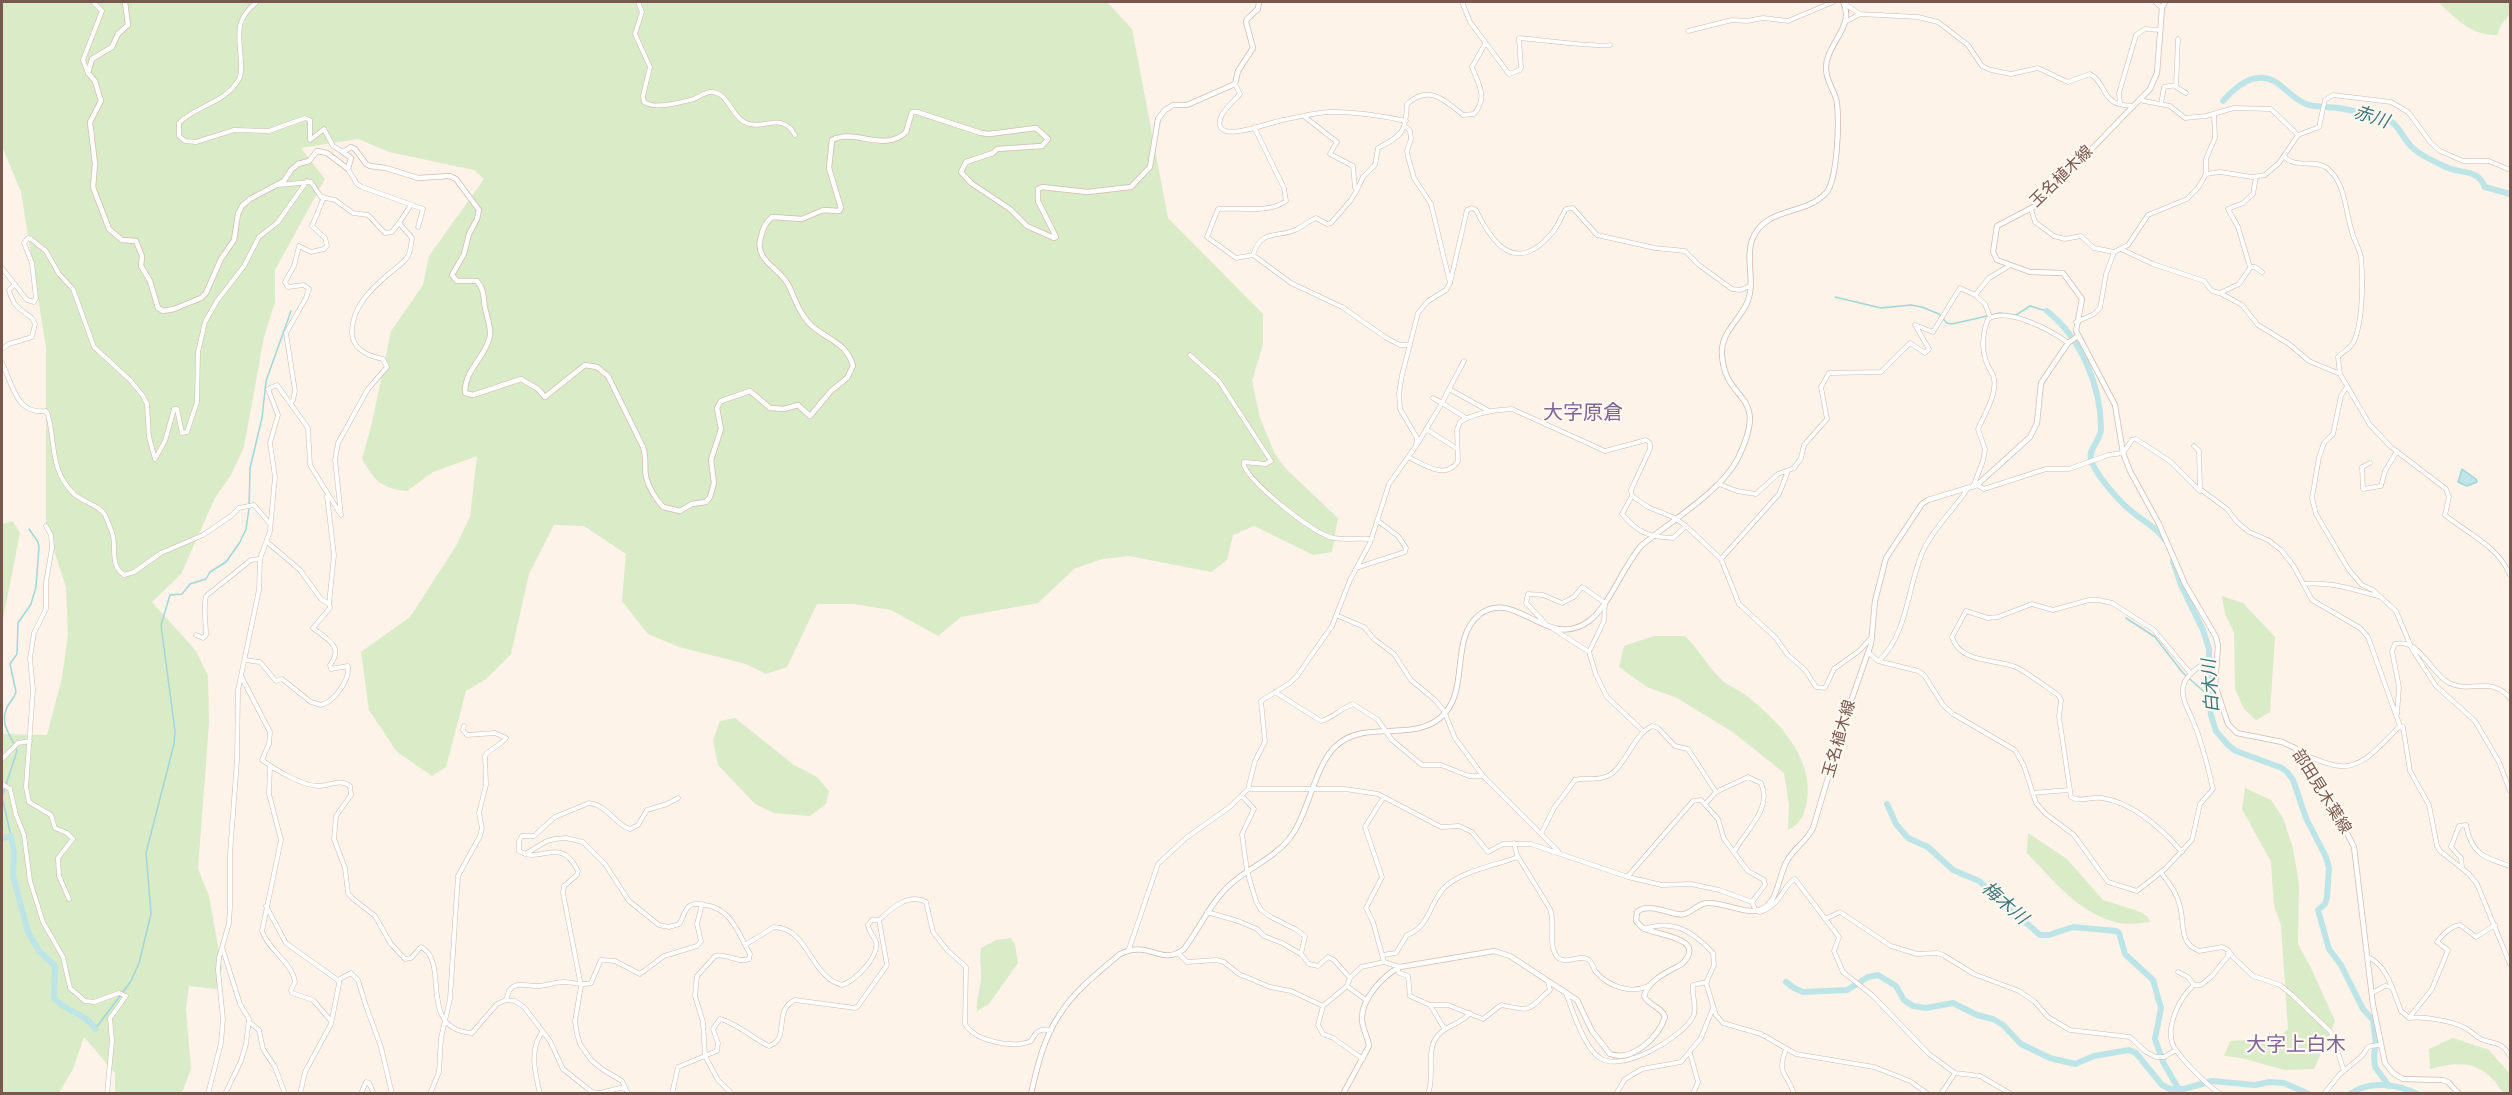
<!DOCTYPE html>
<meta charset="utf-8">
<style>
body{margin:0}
#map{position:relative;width:2512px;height:1095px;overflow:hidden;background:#fdf3e9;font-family:Roboto,sans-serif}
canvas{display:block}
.frame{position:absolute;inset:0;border:3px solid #78574c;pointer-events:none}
</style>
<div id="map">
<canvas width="2512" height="1095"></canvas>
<div class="frame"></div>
</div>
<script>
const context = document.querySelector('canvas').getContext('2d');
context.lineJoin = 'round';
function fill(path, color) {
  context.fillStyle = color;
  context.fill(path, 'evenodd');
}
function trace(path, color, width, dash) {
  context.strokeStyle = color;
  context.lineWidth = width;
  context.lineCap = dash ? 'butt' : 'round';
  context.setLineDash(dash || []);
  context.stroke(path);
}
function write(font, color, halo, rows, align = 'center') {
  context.font = font + ' Roboto,"Noto Sans JP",sans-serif';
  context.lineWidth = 4.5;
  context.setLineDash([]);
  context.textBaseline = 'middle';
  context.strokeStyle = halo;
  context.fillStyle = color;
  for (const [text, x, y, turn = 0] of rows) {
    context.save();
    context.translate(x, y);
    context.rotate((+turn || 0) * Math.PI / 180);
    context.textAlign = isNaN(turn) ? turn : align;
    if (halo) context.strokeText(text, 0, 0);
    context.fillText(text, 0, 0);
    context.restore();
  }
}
const green = new Path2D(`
 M2,2H1107L1132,29L1168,218L1263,314V344L1252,381L1260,418L1274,452L1285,468L1338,518L1332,552L1313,555L1254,526L1233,535L1227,560L1211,572L1129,556L1102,559L1074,569L1038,603L961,617L938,636L891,610L854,604H817L787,667L766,674L746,664L679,647L648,634L622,601L626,554L584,526L554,525L529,574L511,654L486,679L466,691L446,767L432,776L397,752L369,710L361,652L410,617L456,546L470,517L477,456L433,472L407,491C380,488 375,481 362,459L372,423L391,331L423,285L429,256L484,179L474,170L389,152L358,139L301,148L325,179L275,270V302L264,337L244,447L231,475L215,498L181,574L152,602L196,651L208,676L209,723L198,869L209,896L222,968L216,989L189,986L186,1009L191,1069L182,1093H115V1073L84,1037L73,1069L59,1093L2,1094V734L47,735L62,678L68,635L66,587L46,526V348L21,192L2,146Z
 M2438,2H2510V14L2501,25L2497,35C2471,36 2456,18 2438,2Z
 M13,521L20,533L2,624V524Z
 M2222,596L2243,603L2275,637L2270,712L2256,720L2244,709L2235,689L2234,632L2225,614Z
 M1654,636H1685C1700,650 1708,668 1724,682C1730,686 1738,690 1744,694C1777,719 1814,757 1807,801C1805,813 1800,825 1788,830L1789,804L1784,773L1734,733L1677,698L1647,687L1619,667L1624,646Z
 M735,718L794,765L817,777L829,791L826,804L810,816L774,813L755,804L718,765L713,740L720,721Z
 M2245,788L2271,800L2283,818L2293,848L2299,884L2298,944L2311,968L2335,1021L2314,1069L2285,1070L2241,1058L2224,1056L2230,1041L2278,1038L2288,1029L2281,925L2274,906L2271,862L2242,809Z
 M2028,833L2067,859L2103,900L2138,911L2147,916L2150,922C2140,923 2128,925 2118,923C2078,913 2054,881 2027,853Z
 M1011,938L1015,945L1018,963L989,1004L977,1011C976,998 981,989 981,977C982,966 979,958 981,948L996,940Z
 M2453,1038L2489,1050L2510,1074V1093H2503C2484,1062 2463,1060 2430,1069L2429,1049Z`);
const water = new Path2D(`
 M2462,469L2476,479L2477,482L2467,486L2458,482Z`);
const stream = new Path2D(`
 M1835,297L1881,308L1911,305L1922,307L1939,314L1947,323L1952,324L2000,313L2016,315L2030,306L2047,311
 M2126,618L2155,637L2183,673L2209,696
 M11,836L2,797L17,751C12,736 0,726 6,710C8,703 14,699 16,692L10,664L17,654L18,623L31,604L36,587L39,547L38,542L29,529
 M123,992L131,981L139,963L151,914L146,853L174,744L175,731L161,625L170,595L182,594L190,584L206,579L210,572L226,562L240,542L246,529L249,509L250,468L262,418L266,381L291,311
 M95,1029L120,996`);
const river = new Path2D(`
 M2223,101C2231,91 2245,79 2258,78C2278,75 2289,98 2306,104C2316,108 2327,106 2338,108C2356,111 2376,115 2392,122C2402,130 2404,141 2413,148C2421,156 2435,162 2446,167C2463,175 2477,168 2485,187L2510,194
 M2047,311C2081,338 2101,386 2101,429C2101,440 2088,449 2091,459C2094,473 2119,501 2130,510C2141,520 2157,527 2165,540
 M2173,561L2181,585L2203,630L2209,649V696L2211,715L2216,731L2228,745L2236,751L2282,768L2288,773L2293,780L2306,818L2326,857L2329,868L2327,897L2325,904L2318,910L2329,949L2341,965L2363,1009L2373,1020L2376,1044L2374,1055L2375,1067L2389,1086
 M1887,804L1896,824L1908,838L1928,847L1953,870L1979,881L2040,935H2049L2073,927L2116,931L2119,933L2125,954L2153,980L2161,1008L2155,1039L2163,1062L2178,1088
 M2,838L11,836L14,853L13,876L28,932L39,951L55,966L54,998C65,1012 86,1013 95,1029
 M1786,982L1794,988L1803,992L1847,990L1868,977L1878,975L1896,986L1904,1000L1913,1006L1926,1008L1953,1003L1977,1015L1993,1019L2003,1025L2021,1044L2050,1058L2075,1064L2094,1056L2129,1050L2136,1053L2162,1085L2170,1089H2184L2212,1081L2255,1085L2270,1082L2284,1083L2309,1094
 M2350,1094C2369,1080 2397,1084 2417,1094`);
const minor = new Path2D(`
 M257,2C234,20 239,34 241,61C241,67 242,74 239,79C225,104 196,105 179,123V136L185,141L196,142L234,130L269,131L305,118L310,120V140L324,129L333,146L343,152
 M638,2L642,12L635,34L650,67L643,96L644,102C655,110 681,102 694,99C699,97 705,92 711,92C728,92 731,115 744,122C763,132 781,110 795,135
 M1462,2L1470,22L1509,74L1520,70L1521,68L1519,38C1534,39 1602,48 1610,45
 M2155,2L2162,8
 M1845,4L1860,14L1918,17L1938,22L1968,45L1982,66L1991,70L2011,74L2038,68L2068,82L2090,74C2104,81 2103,100 2119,104C2124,106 2129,105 2133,106
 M1845,22L1860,14
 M1688,31L1732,20L1747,21L1763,18L1788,21L1833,2
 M2178,39L2176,87L2186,93
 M88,73L83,60L102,11L93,2
 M1235,84L1240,94C1234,101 1214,117 1221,128C1229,139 1271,122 1283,120C1299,117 1316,112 1333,112C1356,112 1383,116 1406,121
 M2139,100L2170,106L2185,118L2206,116L2234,108L2271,109L2298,135
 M2120,104L2119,93L2136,35L2145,29L2160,30
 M2161,104L2164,87L2176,85
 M1305,117L1337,142L1330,154L1353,166L1355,188L1357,190L1363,177L1375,165L1378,148C1402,136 1406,132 1407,104C1429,84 1445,100 1463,115L1474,114C1488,98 1479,85 1472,67L1485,44
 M1405,126L1410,131L1411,139L1407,151L1408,157L1414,178L1431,204L1450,283
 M1254,127L1284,188L1286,201C1269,214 1237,207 1218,209L1207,237L1236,258L1253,255L1291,283L1342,307L1385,337L1400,345H1410
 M2284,156C2294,169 2315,159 2327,168C2346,183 2345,211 2352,232C2354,241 2360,249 2361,258C2363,280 2363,321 2354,341C2351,349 2343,351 2338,357L2340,374
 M348,169L357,184L362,187L423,209L418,227
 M2206,174L2220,172L2252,177L2265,175L2279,163L2298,135L2319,127L2325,100L2333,95L2391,102L2408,112L2431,143L2440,151L2463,161H2489L2510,170
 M278,185L311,182L321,197L335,200L353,213L368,215L385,233L392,232L399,223L412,238C411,244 411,250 408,256C404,263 397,267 391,272C372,288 352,306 352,332C352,350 368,356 383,359L387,367L368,389L338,443L335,460L341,515
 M2031,209L2035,222L2054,236L2065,239L2081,236L2094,248L2114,252L2128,245L2148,215L2187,199L2198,188L2206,174V159L2215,138L2214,114
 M399,223L411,205
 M2121,249L2153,264L2204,281L2212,291L2220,293L2242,305L2258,325L2289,344L2309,361L2340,374L2370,425L2391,447L2446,489L2449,497L2445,515C2468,534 2498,546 2510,575
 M1253,255C1261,229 1276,238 1295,230C1303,227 1308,221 1316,218L1327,224L1331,223L1351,200L1357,190
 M2250,267L2238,227L2228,209L2243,203L2253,194L2256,177
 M2250,267H2255L2262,272
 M2,268L27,300L34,302L36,298L32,263L24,243L28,238L31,239L46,251L59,274L73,289L94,347L130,380L143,396L147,404L149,437L155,459L165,441L174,409H177L182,433L187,432L197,402L198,352L205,322L217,301L244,266L259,237L278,222L307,181
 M2220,293L2239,284L2250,268
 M1975,295L1985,304L1990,317
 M2076,322L2094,314L2100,308L2106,274L2114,252
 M2,349L9,344L32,337L35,324L32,318C19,308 14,308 9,290L15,284
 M1190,355L1219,381L1271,461L1266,464L1244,462V466C1253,485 1313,534 1334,538C1346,540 1360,538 1372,539
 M2,363C13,385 16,415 46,411L48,415C56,444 49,469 74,494C83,502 99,505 105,515C107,520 112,531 113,536C116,551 110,565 124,575L134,572L161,553L203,535L231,516L239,508L254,505L270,524
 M2346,388L2341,396L2333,434L2324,443L2319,457L2312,498L2316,514L2349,570L2362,585L2373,590L2396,611L2412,649L2436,686L2475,721L2499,762L2510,791
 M1449,389L1464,361
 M290,403L293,400L295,391L286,333L306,298L309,289L304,285L288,287L285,282L294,266L299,246L311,252L324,249L327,246L325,238L312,226L324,197
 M1466,418L1442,403L1449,389L1489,411
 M1426,429L1456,448
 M1418,443L1442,403L1433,398
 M2194,446L2199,451L2200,489
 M1408,457C1423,464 1446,481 1458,461L1457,430L1460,422C1474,413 1495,410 1512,409L1605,451L1646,440L1650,443V449L1631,490L1632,496L1622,514C1638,533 1649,537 1673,538L1686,526
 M2370,463L2362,467L2363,489L2381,486L2385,471L2397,451
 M1719,484L1737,491L1756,494L1778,474L1794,468L1801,458L1804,445L1827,419L1821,387L1829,373L1881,372L1910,343L1925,353L1929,349L1915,325L1933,332L1960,288L1975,295L1989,278L2009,266
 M1977,485L1984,489L2046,469H2069L2108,455L2123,453L2132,440L2136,439L2171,462L2200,491V489L2227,509L2237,522L2249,532L2268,540L2281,550L2293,565L2312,600L2360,628L2368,637L2400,726L2403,727L2410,771L2429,805L2437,846L2440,851L2469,874L2477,884L2510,964
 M1973,487L1983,461L1985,449L1978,429C1984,415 1997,395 1994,379C1994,374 1990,371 1988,366C1981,352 1982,334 1988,319C2008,307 2051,330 2068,343
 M327,496L334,555L329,604
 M1632,496L1648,507L1675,518L1686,526L1721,559L1739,604L1775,637L1788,655L1805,670L1816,687L1825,688L1834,669L1859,651L1872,637
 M46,526L51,535L52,548L46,582V609L34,633L30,658L33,690L26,787L29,802L51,815L55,828L67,833L73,839L58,858L59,876L69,899
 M1721,559L1779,494L1788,471
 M1359,567L1405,552L1406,548L1398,536L1378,521
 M2303,584C2331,581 2354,590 2381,597
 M1338,616L1364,627L1374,639L1394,654L1411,680L1435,700L1444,711L1455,738L1483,776L1558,851
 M1546,624L1526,603L1528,594L1543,595L1562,603L1574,597L1582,587L1605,603L1604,621L1589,652
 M1552,628L1589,652L1596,675L1607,697L1644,732
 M196,635L203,638L206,635C206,622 203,608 206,596L251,560L260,559
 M1869,653L1878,661L1918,671L1924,675L1943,705L1953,714L2015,750L2024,766L2036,803L2046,814L2074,835L2108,882L2137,891L2165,869L2192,840L2200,804L2213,789C2209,771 2204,752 2198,734C2188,703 2166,686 2205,663
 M245,660L260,662L276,681L282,679L311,702L321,705C334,702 350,680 348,666L331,669L330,665C344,646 328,640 313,628L330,608L329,604L321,599L300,570L267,542
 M1879,661C1909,632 1907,585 1924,549C1935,526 1955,509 1968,488
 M241,676L270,732L269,744L262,760C274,769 303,786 318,786C331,786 339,778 350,786L351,795L336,816L334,839L345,868L348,893L352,898L375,916L391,944L405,959L411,958L421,947C451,962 416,1029 472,1033L497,1004L506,1000L515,1001L524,1007L550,1041L563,1069L578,1081L592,1092L600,1093L620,1088L625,1089
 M1275,692L1321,721C1333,718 1341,708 1353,704L1378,720L1392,740L1422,765H1441L1469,776H1482
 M2397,714L2399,687L2392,651L2395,644C2420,638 2430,673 2449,683C2472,694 2490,675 2510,698
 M2300,753C2312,757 2326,765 2340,766C2364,769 2384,741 2400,726
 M2,759L18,743L30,741
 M270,766L269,794L281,840L262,931C268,950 292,962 295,982L291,990L292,993L313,1000L331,1021
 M2,784L10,789L16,815L24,835L30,881L43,922L63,957L70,988L85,1001L94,1002L119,993L126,996L110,1018L112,1041L107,1094
 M1248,789H1345L1378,794L1441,827L1459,826L1472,832L1488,852L1503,844H1531L1628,877L1662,885L1691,884L1719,890L1752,902L1756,911L1760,912C1782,905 1784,883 1795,879L1839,937L1834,951L1843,972L1872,995L1929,1054L1955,1073L1980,1076L2011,1094
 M1716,792L1748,777L1761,783C1773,809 1745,831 1734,852
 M2032,793L2069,790
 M1383,798L1365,827L1382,877L1366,908L1373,922L1384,962L1400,967
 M1541,834L1554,808L1575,780C1586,777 1597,781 1608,776C1626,766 1633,735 1652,726L1658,728L1675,746L1688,749L1716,792L1706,803
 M1514,843L1517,855L1550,909C1556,925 1547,942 1557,957C1567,966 1580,953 1589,960C1592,962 1593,968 1596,972C1609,987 1631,994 1648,986
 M2182,852C2162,829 2134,803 2102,798C2092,796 2080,803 2071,797L2059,717L2061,700L2058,695C2045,686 2032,676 2018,668C1997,658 1961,665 1952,637L1966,611L1988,618L1998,617L2032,604L2053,610L2089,600H2099L2112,603L2154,630L2191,674
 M527,853L547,841L555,839L566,838L583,842L605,864L629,901L659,925L669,927L679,924C684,918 684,908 691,905C696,903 701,904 705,905C731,908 738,933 750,954L749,959C739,964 727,953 715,956L697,976L695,996L703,1022L705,1056L718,1080L732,1094
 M2462,867L2461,858L2451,847L2459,826L2466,825C2471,854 2485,858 2510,866
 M2161,873C2169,882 2177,894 2180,906C2185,924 2178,942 2199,951L2222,947L2228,950L2233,957L2253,976L2280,985L2291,994L2331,1032L2344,1071
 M1628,876L1693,801L1701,800L1718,819L1724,839L1748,871L1764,880L1765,885L1752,902
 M266,906L286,943L339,981
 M1207,912L1238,921L1257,929L1264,936L1282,943L1301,954
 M1825,919L1840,912L1891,946L1917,954L1937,953L1943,955L1974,974L2019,991L2034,1001L2048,1017L2070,1030L2130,1037L2146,1052L2156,1057H2164L2176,1050
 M879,920C891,909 909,892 926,902L933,932L947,950L966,967L965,1024C975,1041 1013,1049 1031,1041C1036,1032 1040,1027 1051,1031
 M1644,929C1673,919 1693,931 1713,953L1714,965L1706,983L1716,1015L1723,1023L1761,1034L1796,1054L1874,1067L1910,1081L1928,1094
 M745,945L774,927C809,928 810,977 842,985C855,981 879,957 876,942C874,936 869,932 868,925L872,920H879
 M1129,949L1158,864L1186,838L1231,806L1248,789L1255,761L1265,742L1261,701L1290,683L1297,676L1332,626L1350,580L1370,543L1389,484L1416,446L1417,438L1400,409L1399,393L1402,375L1418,313L1428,301L1446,290L1450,283L1467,210L1472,208L1476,210C1494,247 1517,274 1552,233C1558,226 1561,217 1566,209L1573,208L1597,235L1655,248L1685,251L1699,265L1732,289L1740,290L1750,286
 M223,950L240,1004L249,1019L246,1044L241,1061L225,1094
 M1178,953L1187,962L1216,960L1224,962L1239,974L1270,987L1291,991L1323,1006L1347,986L1350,978L1334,960L1328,957L1318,966L1309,964L1301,954L1305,936L1295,929L1271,917L1261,910L1256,901L1247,871L1242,834L1254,809L1242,796
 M1382,955L1396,953L1407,935C1429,928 1430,902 1444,888C1460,871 1497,865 1518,857
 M2368,957C2388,966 2393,991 2401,1011L2409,1018C2423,1016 2453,1021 2465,1028C2471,1031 2475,1036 2481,1039C2493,1045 2500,1039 2510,1056
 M1397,968L1399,973L1408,976L1410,996L1430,1005
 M2178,972L2188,977L2194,985
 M1350,978L1361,967L1384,962
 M1347,986L1366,1000
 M1566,993C1572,1010 1585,1049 1600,1058C1623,1073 1681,1038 1693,1017C1698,1007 1691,995 1693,985L1707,982
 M2372,993L2385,986L2391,987
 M506,1000L509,991C516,981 525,986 535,986C544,987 554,982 563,982C574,982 580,986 591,983L601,960L615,961L640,974L664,956L697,946L701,941L697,924L702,904
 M1323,1006L1318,1025L1323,1034L1333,1038L1363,1059
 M2409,1018L2432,989L2448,950L2437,942C2442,935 2451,926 2460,925L2476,937L2495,925
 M249,1022L259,1030L263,1049L275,1067L285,1094
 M1444,1028L1430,1005H1448L1483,1019L1501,1005C1533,1012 1526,1011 1550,990L1548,982
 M1786,1049C1776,1076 1787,1071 1794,1094
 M1690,1053L1698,1082L1693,1094
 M208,1094L221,1043L223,1019L218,970L219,958L229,923L230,907V854L237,760L238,690L259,590L260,559L270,531L275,477L270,443L278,415L268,389L277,385L308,428L310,465L341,515
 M300,1094L305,1072L331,1024L340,979L351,973L358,980L366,1006L381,1047L392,1094
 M361,1094L366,1082L369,1083L374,1094
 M430,1094L439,1072L441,1038L450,999L458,876L480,836L482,828L479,813L486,785L485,756C489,749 500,746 506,738L495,733L467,735L463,730L464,726
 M540,1094C535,1072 529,1051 542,1032
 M628,1094L622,1081L602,1069L591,1060L580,1044L577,1034L575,1021L581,986L563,893L564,886L577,875L578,871C560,834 541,865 519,851V841L522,836H534L555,817L589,803C608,805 616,826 630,829L638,825L647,810L667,804L678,798
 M672,1094L678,1067L717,1051L718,1043L713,1029L720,1019C735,1022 754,1039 769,1046C791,1039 772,1011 795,1000L855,1008L858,1006L887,965L879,920
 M1428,1094C1435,1077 1426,1053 1436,1038C1444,1025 1461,1025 1470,1013
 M1616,1094L1625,1079L1642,1069L1681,1062L1701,1038L1713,1008
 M1941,1094L1955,1073
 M2220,1094C2208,1086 2181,1059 2174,1047C2164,1028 2180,997 2194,985H2201L2212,976L2229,955L2228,953
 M2324,1094L2339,1075L2363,1055L2367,1048L2370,1046L2381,1045`);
const tertiary = new Path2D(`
 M1031,1094C1037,1067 1044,1037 1060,1014C1075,990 1099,972 1120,954C1150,939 1161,967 1184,949C1200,928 1211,901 1232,883C1250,867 1274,858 1289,839C1309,814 1314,766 1336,746C1366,717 1418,746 1446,712C1468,685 1451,638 1479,615C1515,586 1547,652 1589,621C1610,605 1622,568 1641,546C1669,522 1722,491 1738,458C1771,390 1725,405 1722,355C1720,333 1739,321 1747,303C1756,283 1745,260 1752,240C1765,206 1805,216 1826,193C1838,179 1839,121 1837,103C1835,91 1826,81 1826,69C1825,45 1856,26 1843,2`);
const secondary = new Path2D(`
 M125,2L128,25L118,34L112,47L92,59L88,73L95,81L101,101L90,122L95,164L93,187L109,229L122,240L136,241L142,256L141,266L150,281L158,308L163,311L174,309L201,298L206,293L221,259L234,240L238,214L242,206L250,199L284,181L291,170L298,164L309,161L317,151L327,153L348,169L351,158L343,152L351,147L355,149L366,164L370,166L386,168L418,178L450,176L456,179L479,210L477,219L469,234L464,254L452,275L457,281H477C485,291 483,297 485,308C487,317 491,327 490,336C486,357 464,370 465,393L473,395L521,379L538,389L545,397L585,365L597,367L608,376L643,447C647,458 644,467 646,477C649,488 656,499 663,507L680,511L692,504L706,502L710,497L714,483L711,460L721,429L717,408L721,401L750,391L770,408L784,409L798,405L810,416L831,391L847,378L853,366C847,343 828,340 812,326C800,315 795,299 789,286C781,268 753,261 761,237C763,228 765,223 772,217L802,219L823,210L839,211L841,208L829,168L832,140C855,128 885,153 906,132L912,112H917L981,133L989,134L1036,128L1048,139L1042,146L997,149L993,153L966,162L961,172L971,183L1010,209L1027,226L1054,238L1056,237L1038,201V189L1042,187L1087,192L1131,187L1150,167L1158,119L1165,110L1173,105H1187L1235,84L1238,71L1253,48L1246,22L1247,19L1258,9L1259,2
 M2165,2L2162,8L2157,73L2150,89L2037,205L1997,226L1993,252L1997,260L2030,272L2063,273L2082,299L2076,331L2115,405L2123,453L2130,471L2159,524L2185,584L2216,637L2218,646L2215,685L2228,724L2237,733L2282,742L2295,748L2340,819L2354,847L2373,1005L2385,1063L2393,1073L2403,1079L2442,1080L2448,1082L2459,1094
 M1343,1094L1369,1046C1368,1037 1362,1028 1362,1019C1361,1000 1383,975 1400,967L1494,951L1510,956L1577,1000L1592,1031L1610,1054C1632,1062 1658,1038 1665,1017C1662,1007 1649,1006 1644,996C1649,979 1668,972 1682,964C1709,937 1654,935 1643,928C1641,927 1638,923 1636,921L1637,912C1648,903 1665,912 1677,914C1690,917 1695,904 1707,903C1722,902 1737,911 1753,911C1779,910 1777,877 1787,861C1794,848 1806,842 1813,828L1850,704L1871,644L1875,601L1886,558L1922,504L1928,500L1977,485L2030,437L2037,423L2041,383L2068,343L2078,336`);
const streetNames = [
 ["玉名植木線",2062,177,-44],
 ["玉名植木線",1840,739,-74],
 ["部田見木葉線",2321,792,58]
];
const waterNames = [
 ["赤川",2371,118,18],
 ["白木川",2212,686,-94],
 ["梅木川",2004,904,41]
];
const quarterNames = [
 ["大字原倉",1583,414],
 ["大字上白木",2296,1046]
];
fill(green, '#d9ebc7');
fill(water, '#bde5e7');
trace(water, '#a3d6d9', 1.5);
trace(stream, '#a3d6d9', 1.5);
trace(river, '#bde5e7', 6);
trace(minor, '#cfb9ae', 5);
trace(tertiary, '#cfb9ae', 6);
trace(secondary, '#d5bcae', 6);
trace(minor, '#fff', 4);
trace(tertiary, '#fff', 4.5);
trace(secondary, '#fff', 4.5);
write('16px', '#78574c', '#fff8f0', streetNames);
write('italic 18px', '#3f787d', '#fff8f0', waterNames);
write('20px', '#7f6494', '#fff8f0', quarterNames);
</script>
